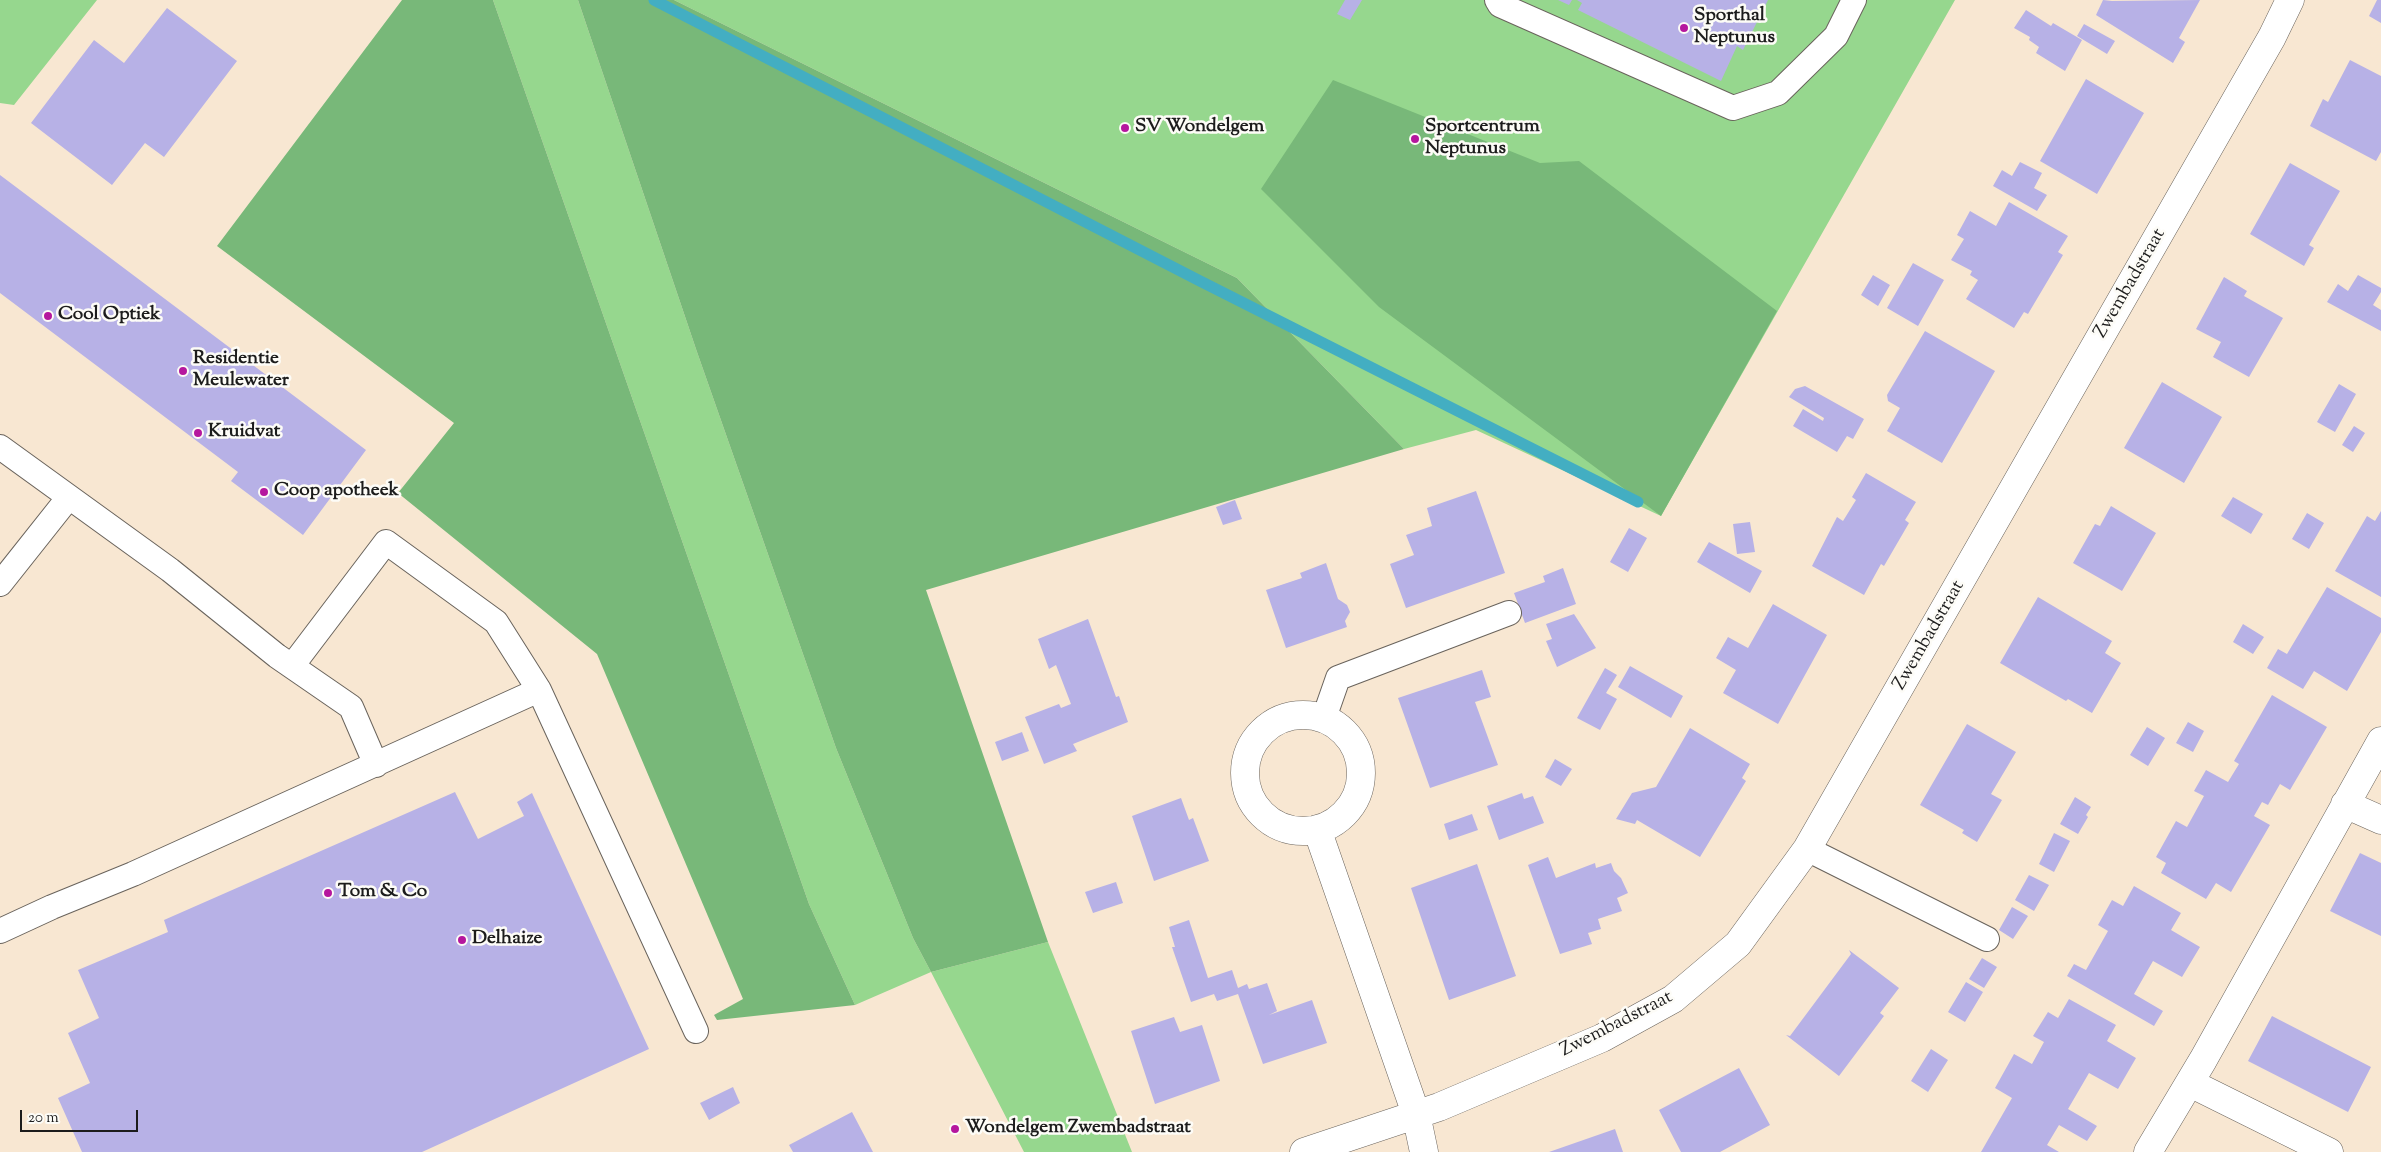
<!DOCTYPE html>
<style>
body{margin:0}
#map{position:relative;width:2381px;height:1152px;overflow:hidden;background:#f8e7d2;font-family:"Sorts Mill Goudy",serif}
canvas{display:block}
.scale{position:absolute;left:20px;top:1110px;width:118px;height:22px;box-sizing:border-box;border:2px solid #1c1c1c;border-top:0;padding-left:6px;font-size:15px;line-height:18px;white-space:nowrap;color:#1c1c1c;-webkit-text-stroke:4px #fdfcf7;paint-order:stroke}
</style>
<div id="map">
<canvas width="2381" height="1152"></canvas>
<div class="scale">20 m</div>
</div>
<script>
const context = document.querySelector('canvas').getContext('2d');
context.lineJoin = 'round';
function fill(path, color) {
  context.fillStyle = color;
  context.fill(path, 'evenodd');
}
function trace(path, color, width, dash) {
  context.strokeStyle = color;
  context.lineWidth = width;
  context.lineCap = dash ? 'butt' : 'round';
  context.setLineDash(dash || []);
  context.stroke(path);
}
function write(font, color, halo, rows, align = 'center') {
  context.font = font + ' "Sorts Mill Goudy",serif';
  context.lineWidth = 5;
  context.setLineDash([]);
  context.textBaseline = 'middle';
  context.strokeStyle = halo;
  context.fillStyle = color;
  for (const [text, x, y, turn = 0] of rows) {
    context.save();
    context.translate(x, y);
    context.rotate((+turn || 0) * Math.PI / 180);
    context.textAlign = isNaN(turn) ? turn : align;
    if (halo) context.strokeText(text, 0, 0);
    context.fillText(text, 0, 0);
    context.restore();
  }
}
const green = new Path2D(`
 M0,0H97L14,105L0,103Z
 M493,0H578L697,352L836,748L913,938L931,972L1048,942L1132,1152H1024L931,972L855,1005L809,904Z
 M674,0H1955L1661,516L1476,430L1404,449L1237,278Z`);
const forest = new Path2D(`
 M402,0H493L809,904L855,1005L717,1020L714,1015L743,999L597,654L398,493L454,423L217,246Z
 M578,0H674L1237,278L1404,449L926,590L1048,942L931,972L913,938L836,748L697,352Z
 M1333,80L1540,163L1579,161L1777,311L1661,516L1379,307L1261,189Z`);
const stream = new Path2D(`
 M654,0L1200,281L1638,502`);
const building = new Path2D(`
 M1345,0H1362L1350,20L1337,14Z
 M1558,0H1572L1569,5Z
 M1577,0H1768L1743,50L1737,46L1721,81L1578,10L1582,3Z
 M2103,0L2112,1L2200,0L2179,38L2185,42L2173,63L2096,15Z
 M2377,0H2381V23L2369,16Z
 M167,8L237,61L164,157L145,143L112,185L31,123L94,40L124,63Z
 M2026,10L2051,26L2053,23L2082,40L2065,71L2036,53L2039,47L2029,40L2030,37L2014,28Z
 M2084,24L2115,41L2107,54L2077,36Z
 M2350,60L2381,76V152L2376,161L2310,126L2323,99L2328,102Z
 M2086,79L2144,113L2097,194L2040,161Z
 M2020,162L2042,173L2034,188L2047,195L2037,211L1993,186L2002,170L2012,176Z
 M2290,163L2340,191L2309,245L2314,248L2304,266L2250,234Z
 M0,175L366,450L303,535L231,481L238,472L0,293Z
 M2009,202L2068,236L2058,252L2063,255L2028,314L2024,312L2014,328L1966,299L1978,280L1970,275L1972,271L1951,260L1964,239L1957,235L1970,211L1996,226Z
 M1913,263L1944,280L1918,326L1887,308Z
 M1873,275L1890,285L1878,306L1861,295Z
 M2358,275L2381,288V292L2373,305L2381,310V331L2327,302L2338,284L2348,291Z
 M2224,277L2247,291L2244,296L2283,318L2249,377L2213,357L2221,342L2196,329Z
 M1925,331L1995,371L1942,463L1887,431L1900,408L1888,401L1887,395Z
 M2162,382L2222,417L2184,483L2124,448Z
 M2339,384L2356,394L2335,432L2317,422Z
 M1805,386L1864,419L1853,439L1847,436L1837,452L1793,426L1803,409L1823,421L1824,418L1789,397L1795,389Z
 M2354,426L2365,433L2353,452L2342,445Z
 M1866,473L1916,502L1905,520L1909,523L1884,566L1881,564L1864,595L1812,566L1837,517L1843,521L1856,500L1852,497Z
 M1476,491L1505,573L1406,608L1390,564L1414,555L1406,535L1432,526L1427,508Z
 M2233,497L2263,514L2251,534L2221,516Z
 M1235,500L1242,519L1223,525L1216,507Z
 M2111,506L2156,533L2122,591L2073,563L2095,524L2100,526Z
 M2381,511V597L2335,571L2367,516L2375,521Z
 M2307,513L2324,523L2309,549L2292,539Z
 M1750,522L1755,552L1737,554L1733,524Z
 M1629,528L1647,538L1628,572L1610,562Z
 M1709,542L1762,571L1750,593L1697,562Z
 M1326,563L1338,599L1347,605L1350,612L1345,621L1347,627L1286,648L1266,590L1302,578L1300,573Z
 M1563,568L1576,604L1525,623L1514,593L1545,582L1543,576Z
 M2327,587L2381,618V632L2347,691L2314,671L2303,689L2267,668L2278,649L2287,654Z
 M2038,597L2112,641L2105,653L2121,663L2092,713L2068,699L2066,701L2000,663Z
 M1773,604L1827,635L1778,724L1723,693L1736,670L1716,658L1728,637L1748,648Z
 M1574,614L1596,648L1557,667L1546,641L1552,639L1546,624Z
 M1088,619L1116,697L1119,696L1128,722L1073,744L1077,751L1044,764L1025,717L1059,704L1061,708L1071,704L1056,665L1049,669L1038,639Z
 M2243,624L2264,637L2253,654L2233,642Z
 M1630,666L1683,696L1671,718L1618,687Z
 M1605,668L1617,675L1606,693L1617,699L1600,730L1577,718Z
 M1482,670L1491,697L1475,702L1498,765L1430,788L1398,698Z
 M2272,695L2327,727L2290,790L2280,784L2268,805L2262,802L2254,816L2270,825L2231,892L2216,883L2206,899L2161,873L2166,863L2156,857L2176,821L2187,827L2204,796L2194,791L2206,770L2228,782L2239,764L2234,761Z
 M2188,722L2204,731L2193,752L2176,743Z
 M1967,724L2016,752L1991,794L2002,800L1977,842L1962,833L1964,830L1920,805Z
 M2147,727L2165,738L2148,766L2130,755Z
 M1690,728L1750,764L1742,778L1746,781L1700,857L1637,820L1635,824L1616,819L1632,793L1656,787Z
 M1022,732L1029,751L1002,761L995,742Z
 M1555,759L1572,769L1561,786L1545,777Z
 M455,792L478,839L524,816L517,802L532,793L649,1049L422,1152H82L58,1098L90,1083L68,1033L99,1018L78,970L168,932L164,920Z
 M1522,793L1524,799L1533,796L1544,823L1499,840L1487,806Z
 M2075,797L2091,807L2086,815L2088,817L2078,834L2060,824Z
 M1181,798L1189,820L1193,818L1209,861L1154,881L1132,816Z
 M1472,814L1478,830L1449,840L1444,824Z
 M2054,833L2070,841L2054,872L2039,864Z
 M2360,853L2381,863V936L2330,911Z
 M1548,857L1556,878L1595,863L1596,868L1611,863L1614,871L1621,878L1628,893L1617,898L1622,911L1598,919L1601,929L1588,933L1592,944L1560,954L1528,865Z
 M1477,864L1516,976L1449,1000L1411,888Z
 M2029,875L2049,885L2034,911L2015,900Z
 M1116,882L1123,903L1093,913L1085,892Z
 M2134,886L2181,913L2171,930L2200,947L2182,977L2153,961L2134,994L2163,1011L2154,1026L2067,976L2074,964L2086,970L2108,931L2098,925L2112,900L2123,906Z
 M2012,907L2028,916L2013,939L1999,930Z
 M1189,920L1208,978L1232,970L1238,988L1247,984L1249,989L1267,983L1277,1011L1269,1015L1312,1000L1327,1043L1263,1064L1238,994L1217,1001L1214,994L1191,1002L1172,947H1175L1169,927Z
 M1849,950L1899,988L1880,1013L1884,1016L1839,1076L1786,1035L1790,1036L1851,954Z
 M1982,958L1997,967L1984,988L1969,979Z
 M1966,982L1983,992L1965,1022L1948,1012Z
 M2069,999L2116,1025L2107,1041L2136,1058L2118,1089L2089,1073L2068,1109L2097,1126L2087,1141L2059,1125L2047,1145L2059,1152H1981L2012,1098L1995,1088L2014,1054L2032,1064L2044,1042L2033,1036L2048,1012L2058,1018Z
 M2272,1016L2371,1067L2348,1112L2248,1061Z
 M1174,1017L1180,1032L1202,1025L1220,1081L1155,1104L1131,1031Z
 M1931,1049L1948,1060L1928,1092L1911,1081Z
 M1739,1068L1770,1125L1720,1152H1681L1659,1110Z
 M733,1087L740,1103L709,1120L700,1103Z
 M852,1112L873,1152H793L789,1145Z
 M1615,1129L1623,1152H1549Z`);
const service = new Path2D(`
 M1497,0L1500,5L1733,108L1778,93L1836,36L1854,0
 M0,447L170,570L277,656L351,707L376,765
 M0,584L69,497
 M292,666L386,542L496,622L539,690
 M1324,718L1338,678L1509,613
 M1807,849L1987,939
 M0,931L52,907L133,874L539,690L696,1031`);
const minor = new Path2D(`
 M1245 773a58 58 0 1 1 116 0a58 58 0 1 1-116 0Z
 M2345,804L2381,820
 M1317,829L1416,1114L1424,1152
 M2190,1083L2329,1152
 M1304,1152L1439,1107L1602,1038L1673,999L1738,944L1807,849L2272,37L2290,0
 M2148,1152L2203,1060L2381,741`);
const markers = [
 [1684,28,5,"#b5179e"],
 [1125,128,5,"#b5179e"],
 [1415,139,5,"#b5179e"],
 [48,316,5,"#b5179e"],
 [183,371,5,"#b5179e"],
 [198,433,5,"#b5179e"],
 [264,492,5,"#b5179e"],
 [328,893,5,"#b5179e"],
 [462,940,5,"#b5179e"],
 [955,1129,5,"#b5179e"]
];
const poiNames = [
 ["Sporthal",1694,17],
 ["Neptunus",1694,39],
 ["SV Wondelgem",1135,128],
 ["Sportcentrum",1425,128],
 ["Neptunus",1425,150],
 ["Cool Optiek",58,316],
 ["Residentie",193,360],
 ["Meulewater",193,382],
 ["Kruidvat",208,433],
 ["Coop apotheek",274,492],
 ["Tom & Co",338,893],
 ["Delhaize",472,940],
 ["Wondelgem Zwembadstraat",965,1129]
];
const streetNames = [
 ["Zwembadstraat",2131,284,-60],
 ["Zwembadstraat",1930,636,-60],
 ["Zwembadstraat",1617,1025,-27]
];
fill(green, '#96d78e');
fill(forest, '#78b879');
trace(stream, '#43aec2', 11);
fill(building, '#b7b1e6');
trace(service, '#69635c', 26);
trace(minor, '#69635c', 29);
trace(service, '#fff', 24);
trace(minor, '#fff', 28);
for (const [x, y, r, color] of markers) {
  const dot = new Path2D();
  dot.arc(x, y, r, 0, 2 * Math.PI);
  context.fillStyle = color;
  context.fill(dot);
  trace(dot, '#fdfcf7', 2);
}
write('bold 19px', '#1c1c1c', '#fdfcf7', poiNames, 'left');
write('19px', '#1c1c1c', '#fdfcf7', streetNames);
</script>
